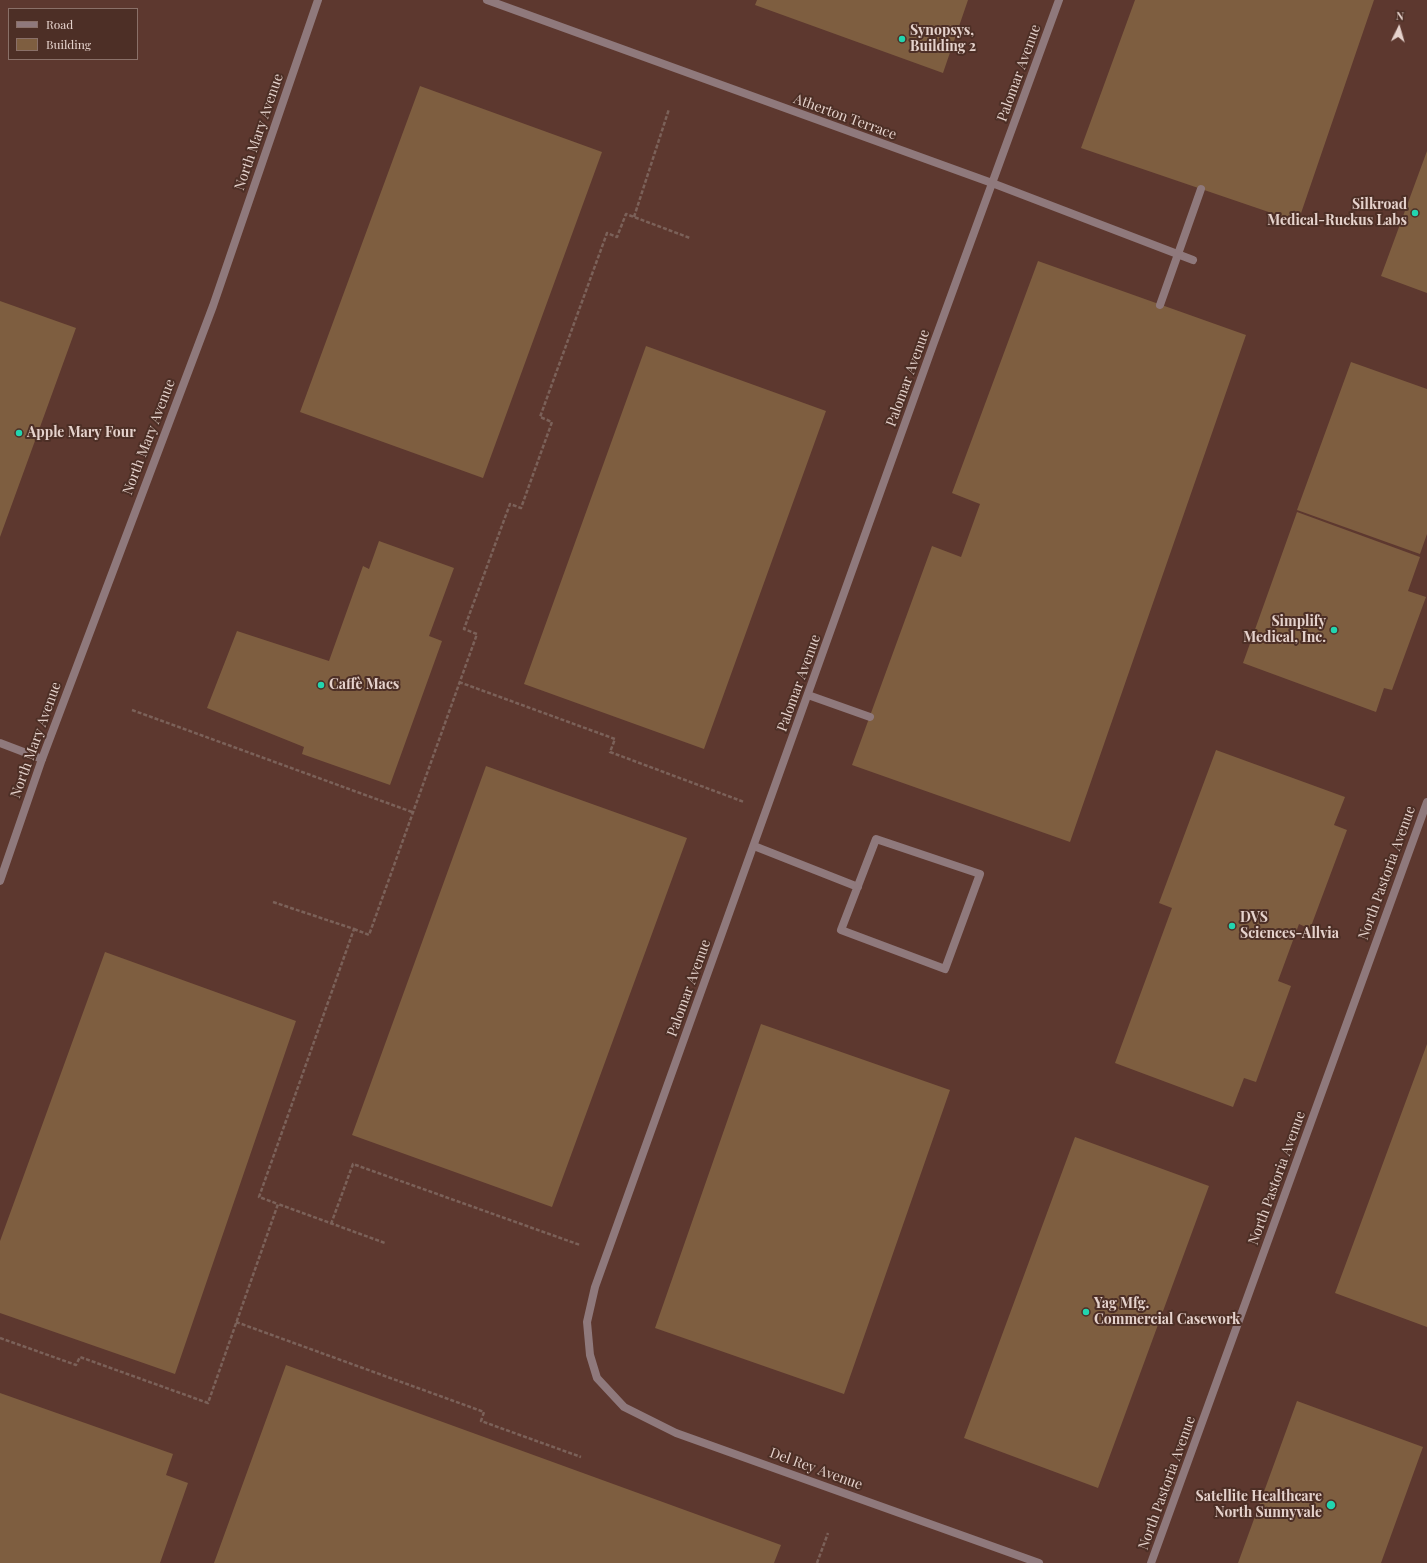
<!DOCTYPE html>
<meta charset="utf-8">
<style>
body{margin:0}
#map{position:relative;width:1427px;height:1563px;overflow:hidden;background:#4d2f26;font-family:"Playfair Display",serif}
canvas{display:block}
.legend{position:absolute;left:8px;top:8px;width:130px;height:52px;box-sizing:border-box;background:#4d2f26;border:1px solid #8a7068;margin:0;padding:5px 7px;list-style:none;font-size:12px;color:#e5d2cc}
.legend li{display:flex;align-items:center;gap:8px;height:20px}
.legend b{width:20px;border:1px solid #8a7068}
.north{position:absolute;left:1379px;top:8px;width:40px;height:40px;-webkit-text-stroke:3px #4d2f26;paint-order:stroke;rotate:5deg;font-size:11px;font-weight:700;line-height:16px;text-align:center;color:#e5d2cc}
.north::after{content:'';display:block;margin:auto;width:14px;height:18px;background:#e5d2cc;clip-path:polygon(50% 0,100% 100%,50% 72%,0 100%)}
</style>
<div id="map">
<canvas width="1427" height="1563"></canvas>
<ul class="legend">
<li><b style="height:5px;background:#8f797c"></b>Road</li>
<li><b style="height:11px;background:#7e5e40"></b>Building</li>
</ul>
<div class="north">N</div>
</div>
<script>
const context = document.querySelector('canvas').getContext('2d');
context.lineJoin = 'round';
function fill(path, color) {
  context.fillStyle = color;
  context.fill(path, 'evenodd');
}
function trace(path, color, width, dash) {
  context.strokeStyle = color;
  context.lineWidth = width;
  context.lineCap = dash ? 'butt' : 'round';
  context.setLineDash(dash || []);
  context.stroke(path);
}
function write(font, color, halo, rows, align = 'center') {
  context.font = font + ' "Playfair Display",serif';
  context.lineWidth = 4;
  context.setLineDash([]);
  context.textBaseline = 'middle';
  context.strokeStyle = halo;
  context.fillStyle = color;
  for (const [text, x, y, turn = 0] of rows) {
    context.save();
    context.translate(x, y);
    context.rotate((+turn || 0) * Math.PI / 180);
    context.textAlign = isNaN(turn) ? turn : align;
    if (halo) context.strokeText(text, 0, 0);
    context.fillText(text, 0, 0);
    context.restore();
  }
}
const built = new Path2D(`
 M0,0H1427V1563H0ZM9,9H137V59H9Z`);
const building = new Path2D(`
 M757,0H968L943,73L755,5Z
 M1135,0H1374L1298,222L1081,148Z
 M420,86L602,152L483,478L300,412Z
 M1427,151V293L1381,276Z
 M1038,261L1246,335L1070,842L852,765L932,546L961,557L980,504L952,493Z
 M0,301L76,328L0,537Z
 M646,346L826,411L704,749L524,684Z
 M1351,362L1427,389V534L1420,554L1297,510Z
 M1297,512L1420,557L1408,591L1426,597L1392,690L1384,688L1376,712L1243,663Z
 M379,541L454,568L429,636L442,641L390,785L302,754L304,747L207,708L237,631L329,661L363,566L369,569Z
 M1216,750L1345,797L1334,825L1347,830L1310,929L1299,924L1278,981L1291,986L1256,1082L1244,1078L1233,1107L1115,1063L1172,908L1159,903Z
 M486,766L687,838L552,1207L352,1135Z
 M105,952L296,1021L175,1374L0,1313V1241Z
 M761,1024L950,1090L844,1394L655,1328Z
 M1427,1044V1327L1335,1293Z
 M1075,1137L1209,1186L1098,1488L964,1438Z
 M286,1365L781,1545L774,1563H214Z
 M0,1393L173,1454L166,1475L188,1483L160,1563H0Z
 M1297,1401L1423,1447L1381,1563H1238Z`);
const path = new Path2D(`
 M634,217L669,109
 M459,682L615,739L610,752L744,802
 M132,710L412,812
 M273,902L354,929L259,1197L278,1204
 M354,929L369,935L477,634L464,629L510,504L521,508L552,422L540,417L607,233L617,237L626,214L690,238
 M331,1224L353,1164L580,1245
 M236,1322L484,1412L481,1421L581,1457
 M0,1338L76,1365L80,1357L208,1403L278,1204L385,1243
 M817,1563L828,1533`);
const service = new Path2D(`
 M1160,305L1201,189
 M808,695L870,717
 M876,839L980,874L945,969L841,930Z
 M754,846L858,887`);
const minor = new Path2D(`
 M487,0L992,183L1193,260
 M0,743L42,759
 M1039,1563L676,1433L624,1407L597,1378L590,1355L587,1322L595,1287L933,345L1059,0
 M1151,1563L1427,802`);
const tertiary = new Path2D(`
 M0,881L42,759L213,306L318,0`);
const markers = [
 [902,39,4,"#22d5af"],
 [1415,213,4,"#22d5af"],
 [19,433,4,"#22d5af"],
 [1334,630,4,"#22d5af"],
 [321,685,4,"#22d5af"],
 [1232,926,4,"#22d5af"],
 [1086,1312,4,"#22d5af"],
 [1331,1505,5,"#22d5af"]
];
const poiNames = [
 ["Synopsys,",910,31],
 ["Building 2",910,47],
 ["Silkroad",1407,205,"right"],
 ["Medical-Ruckus Labs",1407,221,"right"],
 ["Apple Mary Four",27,433],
 ["Simplify",1326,622,"right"],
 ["Medical, Inc.",1326,638,"right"],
 ["Caffè Macs",329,685],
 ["DVS",1240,918],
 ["Sciences-Allvia",1240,934],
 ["Yag Mfg.",1094,1304],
 ["Commercial Casework",1094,1320],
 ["Satellite Healthcare",1322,1497,"right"],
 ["North Sunnyvale",1322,1513,"right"]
];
const streetNames = [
 ["Palomar Avenue",1019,73,-70],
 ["Atherton Terrace",845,117,20],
 ["North Mary Avenue",259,132,-71],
 ["Palomar Avenue",908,378,-70],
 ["North Mary Avenue",149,437,-69],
 ["Palomar Avenue",799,683,-70],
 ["North Mary Avenue",36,740,-70],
 ["North Pastoria Avenue",1387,873,-70],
 ["Palomar Avenue",689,988,-70],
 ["North Pastoria Avenue",1277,1178,-70],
 ["Del Rey Avenue",816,1469,20],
 ["North Pastoria Avenue",1167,1483,-70]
];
fill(built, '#5d382f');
fill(building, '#7e5e40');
trace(path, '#7b6159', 2.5, [4, 2]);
trace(service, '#8f797c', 8);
trace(minor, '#8f797c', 8);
trace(tertiary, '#8f797c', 8);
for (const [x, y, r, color] of markers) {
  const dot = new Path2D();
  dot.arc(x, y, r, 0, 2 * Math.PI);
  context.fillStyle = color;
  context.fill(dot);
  trace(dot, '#4d2f26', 1.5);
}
write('bold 14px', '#e5d2cc', '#4d2f26', poiNames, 'left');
write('14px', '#e5d2cc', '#4d2f26', streetNames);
</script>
